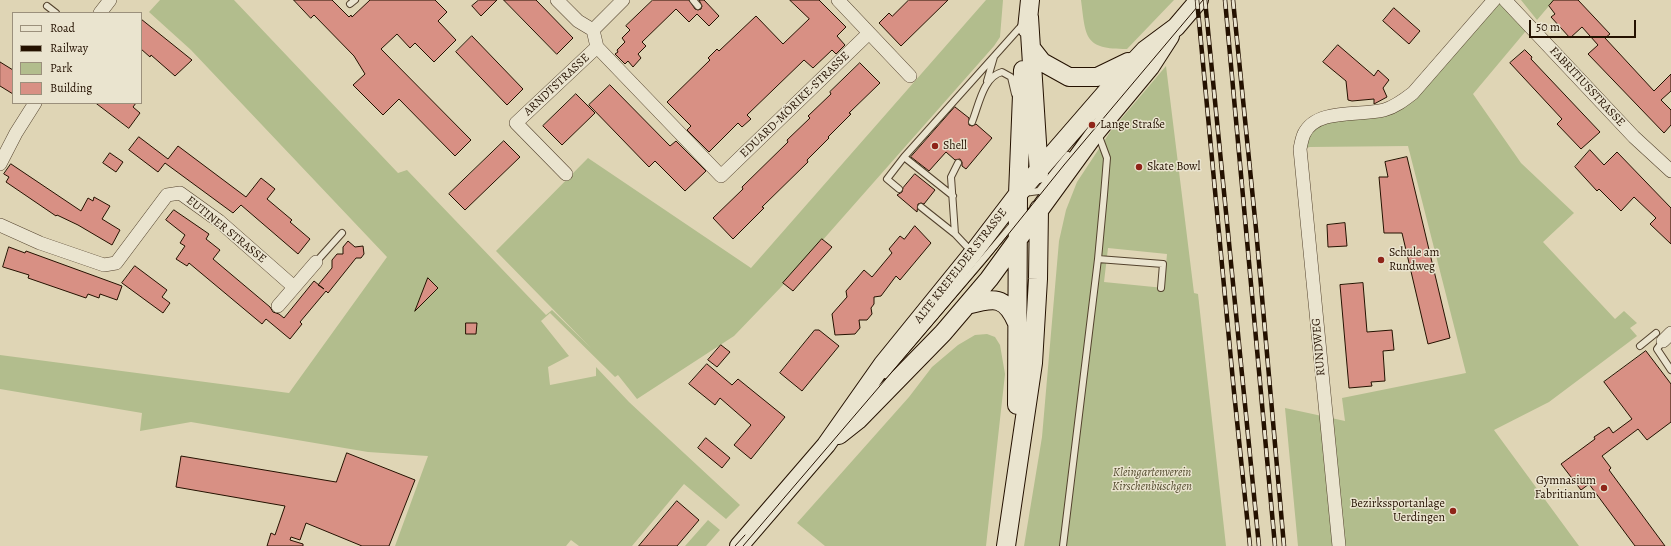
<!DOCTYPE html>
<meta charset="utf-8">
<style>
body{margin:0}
#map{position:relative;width:1671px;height:546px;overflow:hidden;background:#dfd5b5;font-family:Alegreya,serif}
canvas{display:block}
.legend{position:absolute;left:12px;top:12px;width:130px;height:92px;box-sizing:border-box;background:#eae4cf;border:1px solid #9b907c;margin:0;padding:5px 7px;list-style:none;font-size:12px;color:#241100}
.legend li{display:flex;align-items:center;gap:8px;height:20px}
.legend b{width:20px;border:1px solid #9b907c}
.scale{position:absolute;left:1529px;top:20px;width:107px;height:18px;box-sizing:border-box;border:2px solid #241100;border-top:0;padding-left:5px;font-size:12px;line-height:14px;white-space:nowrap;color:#241100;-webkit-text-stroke:3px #eae4cf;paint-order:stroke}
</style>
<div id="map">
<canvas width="1671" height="546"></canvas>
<ul class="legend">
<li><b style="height:5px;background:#eae4cf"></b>Road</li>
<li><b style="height:5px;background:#241100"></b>Railway</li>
<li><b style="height:11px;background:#b2bd8d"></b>Park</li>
<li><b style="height:11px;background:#d89084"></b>Building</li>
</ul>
<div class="scale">50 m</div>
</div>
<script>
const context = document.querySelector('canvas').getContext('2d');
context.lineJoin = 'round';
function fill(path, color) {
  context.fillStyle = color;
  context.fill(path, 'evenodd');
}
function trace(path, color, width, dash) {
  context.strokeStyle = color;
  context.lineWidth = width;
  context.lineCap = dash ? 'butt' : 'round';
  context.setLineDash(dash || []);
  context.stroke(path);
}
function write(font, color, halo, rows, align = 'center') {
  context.font = font + ' Alegreya,serif';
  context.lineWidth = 3;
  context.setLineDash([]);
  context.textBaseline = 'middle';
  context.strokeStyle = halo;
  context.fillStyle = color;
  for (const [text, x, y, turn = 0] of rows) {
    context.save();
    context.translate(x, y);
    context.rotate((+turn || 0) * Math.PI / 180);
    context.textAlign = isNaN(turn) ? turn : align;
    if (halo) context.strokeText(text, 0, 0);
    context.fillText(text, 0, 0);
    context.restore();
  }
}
const green = new Path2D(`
 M160,0H234L398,173L407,170L546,315L552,310L591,348L496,251L588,158L751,268L986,0H1003L1000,37L994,46L784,284L734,336L637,399L618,375L615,377L550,313L541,321L569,356L548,367L550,385L596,376V367L629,402L740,505L726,519L684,484L632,546H579L571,540L566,546H395L428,456L368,452L191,422L140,431L142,413L0,389V355L289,393L387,257L191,50L149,12Z
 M1081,0H1174L1127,49C1084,49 1086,38 1081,0Z
 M1494,0H1505L1530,26L1473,94L1521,163L1574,213L1543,242L1615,319L1624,311L1637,323L1630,328L1637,336L1549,402L1494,430L1579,546H1298L1285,408L1345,421L1342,398L1466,373L1408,146L1310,147L1300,149L1316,121L1401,103Z
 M1521,0H1554L1537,20Z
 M1166,66L1194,293L1198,294L1226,546H1024L1042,437L1059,241L1066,210L1077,182L1110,132ZM1108,248L1167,254L1164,288L1104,282Z
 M987,334L995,337L1000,345L1005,374L986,546H825L797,523L909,397L932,367L958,345L975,335Z
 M708,520L720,530L706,546H685Z`);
const building = new Path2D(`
 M294,0H332L349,17L351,15L352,17L370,0H435L447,12L438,21L456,40L434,62L415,43L410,48L397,34L381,49L471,140L455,156L399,99L383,115L353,85L365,74L354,56L314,15L311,18Z
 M479,0H497L481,16L472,6Z
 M504,0H536L573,38L557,54Z
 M653,0H689L695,9L698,10L701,9L702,6L699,0H704L719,16L709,26L697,14L689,22L676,9L642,42L646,46L638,54L641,58L633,67L628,61L625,64L615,54L618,52L617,50L625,42L622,38L630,30L626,26Z
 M790,0H819L846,27L837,36L845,45L836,54L832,50L813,68L804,60L747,115L751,119L742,127L738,123L709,152L687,130L691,126L667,102L710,60L708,58L717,49L719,51L756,16L783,44L809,19Z
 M909,0H948L901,46L879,23L889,13L892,16Z
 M1554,0H1578L1610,34L1605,38L1654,91L1671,74V91L1661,100L1671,110V125L1664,133L1588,54L1598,45L1582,27L1570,38L1551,17L1555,14L1549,6Z
 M1394,8L1420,31L1409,44L1383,21Z
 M141,19L192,60L175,76L151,55L150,57L141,49Z
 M472,36L523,89L507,105L456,52Z
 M1338,45L1374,76L1378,70L1389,80L1383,88L1387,97L1374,104V99L1352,101L1348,100L1346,81L1323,62Z
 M1525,50L1532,57L1531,59L1600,132L1581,149L1557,124L1562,119L1510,63Z
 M0,62L13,70V94L0,86Z
 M860,63L880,83L849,113L851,114L828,137L829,138L807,160L808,162L762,207L764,208L733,239L713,218L743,189L742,187L788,142L787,140L810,118L808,116L831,94L830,92Z
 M610,85L670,146L676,141L706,171L685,191L655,161L649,167L589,105Z
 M576,94L595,113L562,145L543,126Z
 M96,103H136L133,107L140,113L129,128Z
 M955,107L969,118V125L972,126L976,124L992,138L966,169L962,166V162L960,159L955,160L946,152L929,171L911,157Z
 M139,137L168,159L178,146L246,197L261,178L275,189L267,199L292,220L290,222L310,239L298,254L241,205L233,213L165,163L158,172L129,150Z
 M504,141L520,157L465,210L449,194Z
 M1590,150L1604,165L1617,152L1671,208V244L1650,224L1656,218L1634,197L1621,211L1599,189L1597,191L1575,167Z
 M110,153L123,162L116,172L103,163Z
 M1407,157L1450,338L1428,344L1402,233H1384L1379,177H1388L1385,162Z
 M11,164L81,211L88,198L93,201L94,197L110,206L102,219L120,230L112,245L78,225L57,215L56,216L6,182L9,177L4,174Z
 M915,174L935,190L924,204L921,203L918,204L917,212L897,195L902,192L903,188Z
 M174,210L209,234L206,239L220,250L213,259L270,307L273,312L279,314L284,318L314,281L324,289L318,285L332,268V260L337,254H343V247L348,241L355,247L363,246L364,254L361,258H356L328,293L326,291L300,322L302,324L290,339L266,319L262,324L189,263L187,266L176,259L185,246L180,243L185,235L166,220Z
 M1345,223L1347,246L1328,247L1327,225Z
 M915,226L931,243L900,280L896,276L881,296L874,297V304L871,308L872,314L867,320H859L860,328L855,334L835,335L832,314L847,297L846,291L864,270L872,277L892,253L889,249L900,236L904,239Z
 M822,239L832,247L793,291L783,283Z
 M9,247L25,253L26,251L122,286L117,300L100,294L99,298L88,294L86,298L28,278L29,275L3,267Z
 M135,266L167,290L162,297L170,303L163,313L122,283Z
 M428,278L438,288L415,311Z
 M1363,283L1367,332L1392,330L1394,350L1383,351L1385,381L1371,382L1372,386L1349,388L1340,285Z
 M466,323H477L476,334H466Z
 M815,330H819L839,346L802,391L780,373Z
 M721,345L730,352L717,367L708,360Z
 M1646,351L1671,384V422L1647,440L1638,429L1602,456L1611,468L1609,470L1665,546H1635L1589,484L1581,490L1561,464L1595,439L1594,437L1609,427L1613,433L1632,419L1604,382Z
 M707,364L732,385L738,379L785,417L751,459L734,445L751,425L720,398L715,405L689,384Z
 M706,438L730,458L722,468L698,448Z
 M347,453L415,480L389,546H362L306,523L300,540L291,537L290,540L303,544V546H267L271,533L275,535L285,506L176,487L181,456L336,482Z
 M677,501L699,520L677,546H639Z`);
const lane = new Path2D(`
 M693,0L698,6
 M350,4L355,0
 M47,6L56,13
 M987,81L994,57
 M972,122C979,105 983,77 1002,72L1011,77L1015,94
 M958,163L951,177L955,234L971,251
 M899,189L887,179L904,157
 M1024,193L1039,191L1068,155
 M953,196L904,157L1024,23
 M921,207L955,234
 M1098,259L1163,264L1161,288
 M316,262L342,233
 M1663,341L1657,349L1671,370
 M1640,346L1656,333
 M885,375L1014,223
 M1063,546L1098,259L1104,195L1107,158L1100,139L1097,133`);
const street = new Path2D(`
 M557,0L578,21L593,30L597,47L721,176L869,33
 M838,0L910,76
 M1505,0L1634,137L1671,171
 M100,13L110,0
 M593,30L623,0
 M0,164L16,133L35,103
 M566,174L516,123L597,47
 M0,225L40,243L104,265L116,263L167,195L180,193L219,221L294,287
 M278,306L316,262
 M1663,341L1671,333
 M1339,546L1300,149C1301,144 1302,138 1304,134C1316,108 1360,116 1384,110C1395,107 1404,100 1413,93L1494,0`);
const secondary = new Path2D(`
 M1029,17L1039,174
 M1027,29L1030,0
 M1031,48L1042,62L1069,77H1097L1128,62
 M967,305C994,298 1005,295 1017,323
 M1017,405L1018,194L1023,70
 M839,435L858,420L901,376L943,333L989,279L1096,132L1150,67L1170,36
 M739,546L826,445L883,364L973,253L1018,194L1116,81L1145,50L1176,27L1199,0
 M1006,546L1033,363L1038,279L1039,209`);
const tram = new Path2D(`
 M735,546L745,535
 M743,546L986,262L1064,165L1203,0`);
const rail = new Path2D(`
 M1197,0L1234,392L1250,546
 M1205,0L1259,546
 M1225,0L1275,546
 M1233,0L1256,229L1284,546`);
const markers = [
 [1092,125,4,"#8f2418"],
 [935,146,4,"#8f2418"],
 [1139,167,4,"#8f2418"],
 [1381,260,4,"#8f2418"],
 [1604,488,4,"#8f2418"],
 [1453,511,4,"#8f2418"]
];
const streetNames = [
 ["ARNDTSTRASSE",557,85,-43],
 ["FABRITIUSSTRASSE",1587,87,47],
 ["EDUARD-MÖRIKE-STRASSE",795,105,-44],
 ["EUTINER STRASSE",226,230,39],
 ["ALTE KREFELDER STRASSE",961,266,-52],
 ["RUNDWEG",1319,347,-95]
];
const poiNames = [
 ["Lange Straße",1100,125],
 ["Shell",943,146],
 ["Skate Bowl",1147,167],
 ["Schule am",1389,253],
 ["Rundweg",1389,267],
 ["Gymnasium",1596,481,"right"],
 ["Fabritianum",1596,495,"right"],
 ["Bezirkssportanlage",1445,504,"right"],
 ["Uerdingen",1445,518,"right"]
];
const parkNames = [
 ["Kleingartenverein",1152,473],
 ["Kirschenbüschgen",1152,487]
];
fill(green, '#b2bd8d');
fill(building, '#d89084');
trace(building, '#241100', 1);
trace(lane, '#53422d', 8);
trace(street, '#53422d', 14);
trace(secondary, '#241100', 20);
trace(lane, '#eae4cf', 6);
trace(street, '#eae4cf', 13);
trace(secondary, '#eae4cf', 18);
trace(tram, '#241100', 1);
trace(rail, '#241100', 4.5);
trace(rail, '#eae4cf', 3, [9]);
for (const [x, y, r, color] of markers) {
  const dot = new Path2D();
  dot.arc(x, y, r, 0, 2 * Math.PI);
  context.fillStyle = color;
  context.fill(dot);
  trace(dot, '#eae4cf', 1.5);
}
write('12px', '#241100', '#eae4cf', streetNames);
write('12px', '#241100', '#eae4cf', poiNames, 'left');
write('italic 12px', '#564d31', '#eae4cf', parkNames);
</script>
